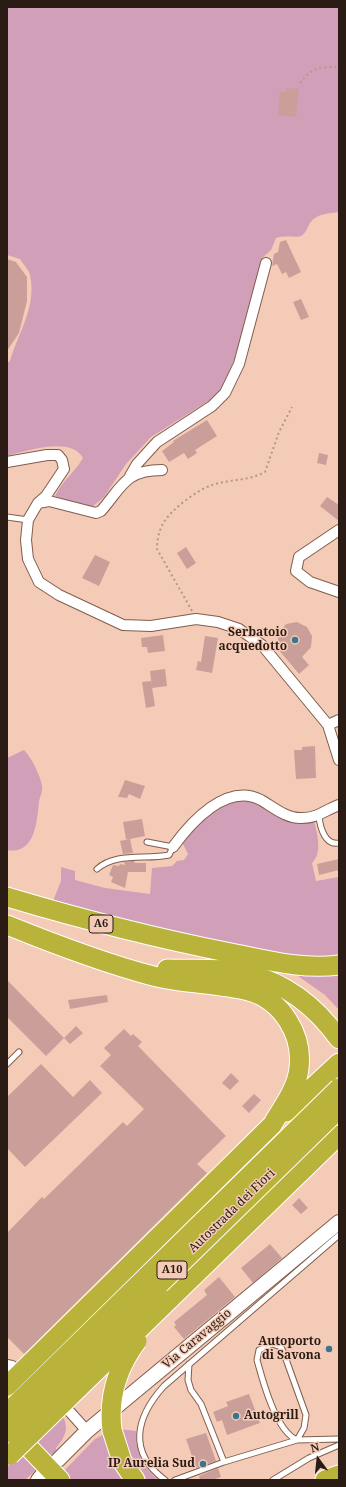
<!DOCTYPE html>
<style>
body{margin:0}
#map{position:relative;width:346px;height:1487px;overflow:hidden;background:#f4cbb7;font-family:"Noto Serif",serif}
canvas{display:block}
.frame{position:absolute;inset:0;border:8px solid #2a1b14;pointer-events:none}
.north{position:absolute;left:298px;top:1439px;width:40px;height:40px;-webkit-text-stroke:3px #f4cbb7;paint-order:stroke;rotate:345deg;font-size:11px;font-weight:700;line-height:16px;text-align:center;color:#2a1b14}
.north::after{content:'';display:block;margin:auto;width:14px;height:18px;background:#2a1b14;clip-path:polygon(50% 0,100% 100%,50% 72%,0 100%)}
</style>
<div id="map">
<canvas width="346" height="1487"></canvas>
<div class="frame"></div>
<div class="north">N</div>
</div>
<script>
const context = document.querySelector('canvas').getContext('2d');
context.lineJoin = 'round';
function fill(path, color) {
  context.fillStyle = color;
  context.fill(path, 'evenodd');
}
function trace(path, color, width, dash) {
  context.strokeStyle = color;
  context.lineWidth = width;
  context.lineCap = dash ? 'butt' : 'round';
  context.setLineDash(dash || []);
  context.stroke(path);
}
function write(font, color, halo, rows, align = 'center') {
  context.font = font + ' "Noto Serif",serif';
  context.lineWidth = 3;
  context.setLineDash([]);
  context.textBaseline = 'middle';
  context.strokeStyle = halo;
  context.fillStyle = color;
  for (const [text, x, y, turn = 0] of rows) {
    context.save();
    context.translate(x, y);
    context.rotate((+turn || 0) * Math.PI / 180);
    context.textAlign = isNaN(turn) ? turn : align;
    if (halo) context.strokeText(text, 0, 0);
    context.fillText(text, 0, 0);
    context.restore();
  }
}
const green = new Path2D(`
 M7,7H339V212C330,213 315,214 310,223C307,228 307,232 301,236C296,238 285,235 276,238L271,250L262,258L242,339L224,386L210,400L151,437L126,464L104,497L92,507H85L55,496C62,481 75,472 83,458C71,436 27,451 7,456V363L10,361C18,333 37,307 30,275C29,270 23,264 20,259L7,255Z
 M24,750C32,758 40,775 42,786C43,791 40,797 39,801C37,822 35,855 7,850V758Z
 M248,799L314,820C317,834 323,852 312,863L316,881L339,877V958L318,961L224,945L53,901L61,881V867L75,871V880L105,888L150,894L152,868L172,866L177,861L184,860L188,854L182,842C199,823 221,800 248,799Z
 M291,971H339V1010L325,995Z
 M61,1413C70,1427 66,1436 56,1448L57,1451L46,1458L32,1442Z
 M119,1429L136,1431C135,1451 143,1467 158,1480H141L139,1478Z
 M106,1433L127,1480H69L61,1474L95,1439Z
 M23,1451L38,1468L25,1480H7V1467Z`);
const building = new Path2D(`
 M286,88L299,89L296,117L278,115L280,92H285Z
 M286,240L301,272L289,278L286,272L282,274L277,264L272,266L274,254L278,252L280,242Z
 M7,259L16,262L27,277V301L19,333L7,351Z
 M301,299L309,317L301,320L293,302Z
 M207,420L217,436L195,450L197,453L188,459L184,453L169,462L162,451L174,442L173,441Z
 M319,453L328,455L326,465L317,463Z
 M327,497L339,505V521L320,506Z
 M186,547L196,563L187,569L177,553Z
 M95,555L110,562L99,586L82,578Z
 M297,622L307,627L312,636L311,647L302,657L309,665L299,674L278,649V638L279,633L286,624Z
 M163,635L165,651L148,653L147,647H142L141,638Z
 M205,636L218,638L212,673L196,670L198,661L201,662Z
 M165,669L167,686L152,688L150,671Z
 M151,681L155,706L146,708L142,682Z
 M315,746L316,778L296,779L294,750H302V747Z
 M125,780L145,786L140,799L129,794L127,798L118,797Z
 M142,819L145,836L130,839L133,853L123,854L120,841L129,839H126L123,822Z
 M339,859V870L319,875L317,864Z
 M131,861H134L135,863H146V872H128L125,888L111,882L113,877L109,875L113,865L119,866L120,864L125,865L124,862Z
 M7,980L64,1038L46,1056L7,1017Z
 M107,995L108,1002L70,1009L68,1000Z
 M76,1026L83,1033L70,1044L64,1038Z
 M124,1029L131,1036L133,1034L142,1042L138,1046L226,1136L197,1164L207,1173L24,1354L7,1337V1233L42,1197L44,1199L123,1122L127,1126L144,1109L100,1066L111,1055L104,1048Z
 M41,1064L73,1097L90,1080L102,1093L25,1167L7,1148V1097Z
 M231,1073L239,1081L230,1090L222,1083Z
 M254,1094L261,1100L249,1113L242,1106Z
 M299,1198L308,1208L301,1214L292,1205Z
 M270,1244L282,1258L253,1283L241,1268Z
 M219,1277L235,1297L184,1339L174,1327L176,1325L174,1322L207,1295L204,1290Z
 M249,1394L260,1423L227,1435L222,1420L217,1422L213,1412L228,1406L226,1402Z
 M206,1433L216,1461L196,1468L186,1439Z
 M218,1468L221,1477L212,1480H200L199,1476Z`);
const path = new Path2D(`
 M300,83C312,67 320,67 339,67
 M192,611L157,549C157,540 159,530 164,522C172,509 197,490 212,485C230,479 249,481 265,472L279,432L292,407`);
const lane = new Path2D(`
 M7,517L28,520
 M319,816C320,827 325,846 339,843
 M97,869C116,852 145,860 169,855L173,847L147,842
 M7,1064L19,1052
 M272,1344L281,1347L283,1351L306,1415L304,1428L297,1440C276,1431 263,1382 257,1360L259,1350Z
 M189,1364L188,1380L191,1390L201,1404L224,1462L297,1440L339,1439
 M165,1480C127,1452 136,1417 164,1386L339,1235
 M175,1480L224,1462
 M273,1480L309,1458L339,1445`);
const street = new Path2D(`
 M7,462L47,455H58L62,460L64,469L46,496L38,503L28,520L26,540L28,559L39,582L59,595L123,625L151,626L196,619L218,622L239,629L262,645L328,725L339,760
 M130,476L137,464L157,442L212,406L225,393L239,364L266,263
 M38,503L49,501L96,513L101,511C122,487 125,470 162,470
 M339,530L299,557L296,571L310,582L339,592
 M328,725L339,720
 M173,847C191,822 227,782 261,800C273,807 287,819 302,818C318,818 325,810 339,805
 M7,1365L12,1366L24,1375
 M58,1403L70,1412L87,1431`);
const secondary = new Path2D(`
 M58,1460L87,1431L339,1222
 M38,1480L42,1475`);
const highway = new Path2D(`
 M7,897C81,919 155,938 231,953C267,960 302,970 339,965
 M7,925C54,944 103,963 153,976C184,984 218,983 249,991C282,1000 303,1035 299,1068C297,1089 282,1108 272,1125
 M167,969C193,970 223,967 249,974C287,984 317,1008 339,1039
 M286,1112L339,1063
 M169,1300L339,1135
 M12,1430L60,1480
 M112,1430L122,1461L135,1480
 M325,1480L339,1475`);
const highwayBridge = new Path2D(`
 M7,1386L272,1125
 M7,1413L339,1088
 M112,1430C108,1397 117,1368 137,1341
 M7,1433L339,1109
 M10,1455L169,1300`);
const markers = [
 [295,640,4,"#39758c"],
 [329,1349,4,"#39758c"],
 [236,1416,4,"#39758c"],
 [203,1464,4,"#39758c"]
];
const shields = [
 [101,924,24],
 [172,1270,30]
];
const shieldNames = [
 ["A6",101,924],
 ["A10",172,1270]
];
const poiNames = [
 ["Serbatoio",287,633],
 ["acquedotto",287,647],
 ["Autoporto",321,1342],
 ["di Savona",321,1356],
 ["Autogrill",244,1416,"left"],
 ["IP Aurelia Sud",195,1464]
];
const streetNames = [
 ["Autostrada dei Fiori",232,1211,-44],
 ["Via Caravaggio",197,1339,-40]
];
fill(green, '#d29fb9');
fill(building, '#cb9f99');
trace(lane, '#805d4c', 7);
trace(street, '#805d4c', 12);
trace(secondary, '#805d4c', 16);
trace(highway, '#fff', 21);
trace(path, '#b79686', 2, [2, 3]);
trace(lane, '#fff', 5);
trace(street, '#fff', 10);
trace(secondary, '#fff', 14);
trace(highway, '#b9b33b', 19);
trace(highwayBridge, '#fff', 21, []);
trace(highwayBridge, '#b9b33b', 19);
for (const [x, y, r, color] of markers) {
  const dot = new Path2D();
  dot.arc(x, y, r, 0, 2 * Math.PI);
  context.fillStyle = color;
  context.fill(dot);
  trace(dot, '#f4cbb7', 1.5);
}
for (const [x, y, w] of shields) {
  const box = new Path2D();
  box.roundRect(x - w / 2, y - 9, w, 18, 3);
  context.fillStyle = '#f4cbb7';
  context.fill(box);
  trace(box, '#2a1b14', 1);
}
write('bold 11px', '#2a1b14', null, shieldNames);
write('bold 12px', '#2a1b14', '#f4cbb7', poiNames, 'right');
write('12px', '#2a1b14', '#f4cbb7', streetNames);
</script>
